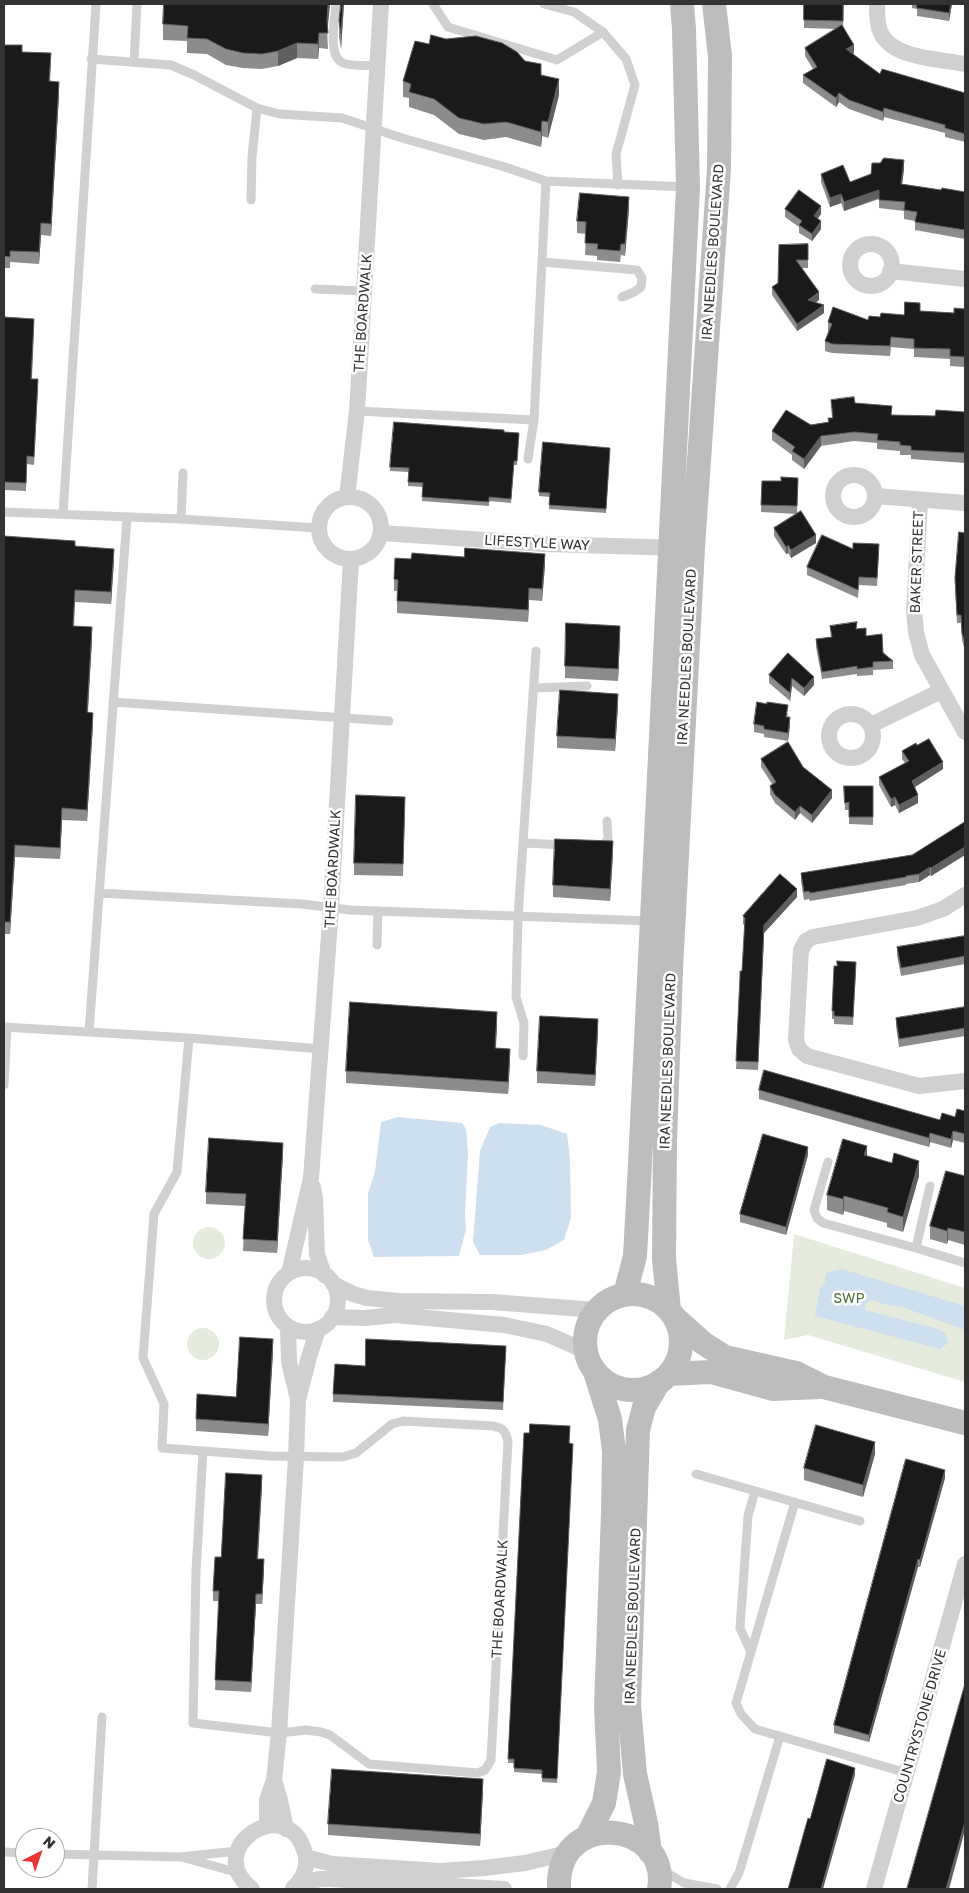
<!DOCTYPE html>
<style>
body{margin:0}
#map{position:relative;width:969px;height:1893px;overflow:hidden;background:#fff;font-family:"Golos Text",sans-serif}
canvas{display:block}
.frame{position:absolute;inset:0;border:5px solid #333;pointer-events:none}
.north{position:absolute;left:15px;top:1828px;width:50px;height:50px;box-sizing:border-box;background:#fff;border:1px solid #adadad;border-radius:50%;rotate:41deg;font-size:14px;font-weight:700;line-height:20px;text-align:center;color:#333}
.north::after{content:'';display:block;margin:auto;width:18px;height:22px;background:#eb3435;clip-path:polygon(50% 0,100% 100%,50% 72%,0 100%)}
</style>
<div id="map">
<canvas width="969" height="1893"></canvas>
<div class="frame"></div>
<div class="north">N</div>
</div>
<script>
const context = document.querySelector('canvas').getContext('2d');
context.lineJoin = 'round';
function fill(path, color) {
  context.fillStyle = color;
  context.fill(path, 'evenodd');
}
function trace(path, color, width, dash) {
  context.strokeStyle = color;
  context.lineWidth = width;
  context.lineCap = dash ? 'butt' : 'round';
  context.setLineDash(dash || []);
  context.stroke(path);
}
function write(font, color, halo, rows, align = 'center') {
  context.font = font + ' "Golos Text",sans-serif';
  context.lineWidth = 5;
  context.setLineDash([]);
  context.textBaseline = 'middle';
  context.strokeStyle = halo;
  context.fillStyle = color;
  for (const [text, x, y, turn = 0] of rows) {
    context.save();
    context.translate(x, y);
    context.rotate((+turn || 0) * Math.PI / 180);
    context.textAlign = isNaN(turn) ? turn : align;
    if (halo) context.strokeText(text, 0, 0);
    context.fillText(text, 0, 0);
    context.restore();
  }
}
const green = new Path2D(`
 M193 1243a16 16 0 1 1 32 0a16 16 0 1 1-32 0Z
 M794,1234L965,1288V1382L808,1335L784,1340Z
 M187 1344a16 16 0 1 1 32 0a16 16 0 1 1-32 0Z`);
const water = new Path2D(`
 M398,1117L462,1123L466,1129L468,1153L465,1214L466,1229L459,1256L374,1257L368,1240V1193L375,1172L381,1122Z
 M499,1123L541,1125L567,1134L570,1160L571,1218L564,1240L546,1250L521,1255H480L473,1242L480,1151L490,1127Z
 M842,1269L965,1306V1330L905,1308L883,1304L874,1300L865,1303V1310L938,1329L945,1333L948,1343L940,1349L815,1316L820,1288L825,1283V1277L827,1272Z`);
const lane = new Path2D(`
 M336,4C335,18 327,57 343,63C352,67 368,65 378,65
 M433,4L448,27L557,60L603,32
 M544,4L574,12L603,32L626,59L635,85L616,154L618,185
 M91,59L171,65L194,75L257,108L279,114L342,118L402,138L505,167L546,181L687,187
 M134,62L137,4
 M251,200L252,157L257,108
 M542,262L637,270L642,278L641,287L634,292L622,297
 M315,289L365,291
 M357,411L534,420L546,181
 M528,459L534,420
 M4,512L181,519L318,528
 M63,514L96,4
 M181,519L183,473
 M534,688L587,686
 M113,702L389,721
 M524,843L565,845
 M598,847H601L608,840L607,821
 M99,893L302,904L350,910L650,921
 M377,945L378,911
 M4,1027L189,1038L321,1049
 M89,1032L127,517
 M189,1038L177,1172L154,1214L143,1358L164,1404L162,1448L203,1451
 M523,1056L524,1023L516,997L518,917L536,651
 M4,1085L7,1027
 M828,1162L814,1210L817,1218L823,1223L916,1248L965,1263
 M916,1248L930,1186
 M403,1421L493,1426C503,1428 505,1430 508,1441L491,1760L485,1770L478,1773L369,1764L330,1735L321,1732L306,1730L279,1733L193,1723L196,1571L203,1451L270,1456L342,1457L356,1453L392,1424Z
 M696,1474L860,1521
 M795,1502L736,1703L741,1714L755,1729L907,1773
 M751,1652L740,1628L748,1516L755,1491
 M4,1852L25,1853
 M55,1854L180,1857L238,1851
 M185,1858L239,1873
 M661,1869L684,1883L717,1889
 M92,1889L102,1717
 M730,1889L739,1873L780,1736`);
const street = new Path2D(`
 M877,4C877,12 877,24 880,31C891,59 940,59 965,64
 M850 265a21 21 0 1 1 42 0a21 21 0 1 1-42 0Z
 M890,271L965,279
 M833 496a21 21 0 1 1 42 0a21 21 0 1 1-42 0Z
 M875,496L965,503
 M319 528a31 31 0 1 1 62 0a31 31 0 1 1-62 0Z
 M347,497L357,411L381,4
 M920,501L914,611L916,632L922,655L965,732
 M381,533L545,544L681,548
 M829 736a22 22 0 1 1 44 0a22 22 0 1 1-44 0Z
 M871,725L941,691
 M965,895L943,909L917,918L813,937L806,941L801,950L796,1040L799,1049L807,1056L919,1086L965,1081
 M313,1187L315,1198L317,1254L324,1275
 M274 1300a32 32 0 1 1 64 0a32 32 0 1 1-64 0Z
 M289,1273L311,1178L331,908L351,560
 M333,1284L353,1294L367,1298L399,1301L492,1302L596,1310
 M332,1317L365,1318L395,1315L504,1325L547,1334L585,1351
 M288,1327L289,1362L297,1395
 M274,1780L280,1800L286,1829
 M267,1826V1800L274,1780L279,1733L296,1457L298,1400L309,1357L318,1329
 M306,1857L332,1864L441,1871L484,1868L525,1863L567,1853
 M298,1883L321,1879H331L504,1889
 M252,1889C200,1849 288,1790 305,1853C309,1866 303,1879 293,1888
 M874,1889L965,1564`);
const secondary = new Path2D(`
 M625,1294L635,1256L639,1183L688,187L684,29L682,4
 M585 1342a48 48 0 1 1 96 0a48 48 0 1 1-96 0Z
 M669,1310L664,1259L665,1141L671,970L693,548L719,169L720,56L714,4
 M675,1318L703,1343L725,1357L796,1373L824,1387L965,1423
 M669,1374L711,1372L773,1389L819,1387
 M588,1835L604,1803L609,1772L606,1707L613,1513L614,1451L610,1419L595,1372
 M650,1852L646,1823L635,1774L629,1705L638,1430L644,1407L659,1382
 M559,1889C555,1808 671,1820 659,1889`);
const wall = new Path2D(`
 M330,4L327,29L328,49L319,48L318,59L297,58L278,66L262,69L243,68L226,65L207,54L187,53V41L163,40V24Z
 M344,4L341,49L339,37V21Z
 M804,4H844L843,27L854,53L852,54L880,74L965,93V142L945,137V133L884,117L883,121L849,109L839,102L836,107L803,83V75L813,69L805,56V48L836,29L804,28Z
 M912,4H952L949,21L917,16V9L912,8Z
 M4,45L22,52L51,65L50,82L59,94L51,236L41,235L39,264L10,262V268H4Z
 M525,61L541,75L559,95L548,138L542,136L541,147L506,137L484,140L459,134L434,115L409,107V98L403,97V81Z
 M904,169L902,184L941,190L965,192V239L915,230V221L904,219V211L879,208V199L844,211L841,203L830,207L821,182V174L850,182Z
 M629,209L625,256L621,255L620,262L597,260V256L585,255L586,234L577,233V221Z
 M785,209L821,214L818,218L821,229L812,241L799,233V227L785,217Z
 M808,244V268H802L819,300L816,302L824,313L797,331L772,295V287L778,283Z
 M965,309V367L950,366V359L914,357V349L891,347L890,356L832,353L825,351V341L828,332V322L868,320L880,317L904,315L920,311L954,313Z
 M4,317L34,327L32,379L38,387L34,465L27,464L26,491L4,490Z
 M831,400L855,403L892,415L935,416L965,412V463L911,459V455H900V451L877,449V443L854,441L821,446L804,469L792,460V455L772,440V431L828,422V418H832Z
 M504,432L519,433L517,465H514L511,503L489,501V506L422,501L423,487L408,486V472L390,471V467Z
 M610,448L606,513L549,509L550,497L539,496V492Z
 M798,478L797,514L816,543L791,558L788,553L786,554L774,536V528L797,514L761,512L762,481H781Z
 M965,533V651L962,640L961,623H957L955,586V578Z
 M4,536L75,546L114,560L111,604L75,602L74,626L92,639L88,712L93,724L87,821L62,820L60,859L15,857L10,934H4Z
 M853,549L879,552L877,586L859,585L858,598L807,575V567Z
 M545,565L542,601L529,600L528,622L397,613V591H394V579Z
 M830,626L857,629L866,636L893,661V669L873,670V675L857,676V674L822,679L816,647V639L831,637Z
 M620,637L618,681L565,678V666Z
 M788,653L814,685L804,696L792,686L790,701L769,683V675Z
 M618,706L615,751L557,748V736Z
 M788,713L787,717L790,725L788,741L764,737V734L754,732V724Z
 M917,745L943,769L914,787L918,803L899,813L895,805L891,807L879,785V777L905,763L902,759V751Z
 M761,759L803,767L832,798L812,823L800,813L795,820L775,803L770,794V786L772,784L761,767Z
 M844,786H873V825L849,824V810H845Z
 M405,809L403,876L354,875V863Z
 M965,822V855L931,876L930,875L919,882L906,884V885L810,901L809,899L804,900L801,881V873L912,855Z
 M613,853L610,901L553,897V885Z
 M797,897L764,933L758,1070L736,1069L745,926L743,924V916Z
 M965,936V964L901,976L897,955V947Z
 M856,970L853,1025L834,1024V1019H832V1011Z
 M965,1007V1036L899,1047L896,1026V1018Z
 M497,1024L496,1048L510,1061L508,1094L346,1083V1071Z
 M598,1031L595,1086L537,1083V1071Z
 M759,1090L940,1120L955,1117L965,1111V1143L953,1140L951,1148L930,1142L929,1147L759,1099Z
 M283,1154L277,1253L243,1251L245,1206L206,1204V1192Z
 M808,1155L786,1235L740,1222V1214Z
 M867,1156L919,1176L903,1232L887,1227V1223L844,1211L843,1215L827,1210V1195Z
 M965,1176V1245L948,1240L947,1244L930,1239V1226Z
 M506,1346L503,1410L333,1402V1394Z
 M273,1351L268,1436L196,1431V1419L236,1397Z
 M570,1426L557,1783L542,1782V1774L514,1772V1763H508L524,1433H529Z
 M875,1454L863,1497L804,1480V1468Z
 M945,1478L920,1567H918L869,1742L834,1733V1725Z
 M262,1485L258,1559L264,1570L262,1604H256L251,1692L215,1690L219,1601H213V1591L221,1557Z
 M483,1791L480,1846L328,1835V1824Z`);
const shadedWall = new Path2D(`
 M328,4H330L327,36V21Z
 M343,4H344L341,49V34Z
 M951,4H952L949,21V13Z
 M319,33V48L318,59V44Z
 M297,43V58L278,66V51Z
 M854,45V53L846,58V49Z
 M559,79V95L548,138V122Z
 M59,82V94L51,236V224Z
 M839,93V102L836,107V98Z
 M884,108V117L883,121V112Z
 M542,121V136L541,147V132Z
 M904,160V169L901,193V184Z
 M879,190V198L844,211V202Z
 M841,194V203L830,207V198Z
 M629,197V209L625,256V244Z
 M821,206V214L814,224V216Z
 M821,221V229L812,241V234Z
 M41,223V235L39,264V252Z
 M819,292V300L808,307V300Z
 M824,305V313L797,331V324Z
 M821,436V446L804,469V459Z
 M816,535V543L791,558V550Z
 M788,545V553L786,554V547Z
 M114,549V560L111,604V592Z
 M545,554V565L542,601V589Z
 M529,588V600L528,622V610Z
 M620,626V637L618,681V669Z
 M92,627V639L87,724V712Z
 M814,677V685L804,696V688Z
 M792,678V686L790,701V693Z
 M618,694V706L615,751V739Z
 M93,713V724L87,821V810Z
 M790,717V725L788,741V733Z
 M943,762V769L912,789V781Z
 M832,790V798L812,823V815Z
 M918,795V803L899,813V805Z
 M895,797V805L891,807V799Z
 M800,806V813L795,820V812Z
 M62,808V820L60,859V848Z
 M613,841V853L610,901V889Z
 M15,845V857L10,934V922Z
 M965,847V855L931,876V868Z
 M930,867V875L919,882V874Z
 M797,889V897L764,933L758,1070L764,925Z
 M497,1012V1024L495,1060V1048Z
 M598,1019V1031L595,1086V1075Z
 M510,1049V1061L508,1094V1082Z
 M953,1131V1140L951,1148V1139Z
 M930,1133V1142L929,1147V1138Z
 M283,1143V1154L277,1253V1241Z
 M867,1146V1161L864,1155Z
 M808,1147V1155L786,1235V1227Z
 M919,1161V1176L903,1232V1217Z
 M844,1196V1211L843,1215V1199Z
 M948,1228V1240L947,1244V1231Z
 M273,1339V1351L268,1436V1424Z
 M875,1442V1454L863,1497V1485Z
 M945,1470V1478L920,1567V1560Z
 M262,1475V1485L257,1569V1559Z
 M264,1559V1570L262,1604V1594Z
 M918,1559V1567L869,1742V1735Z
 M256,1594V1604L251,1692V1682Z
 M855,1768V1775L823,1889H821Z
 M483,1779V1791L480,1846V1834Z
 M965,1822V1830L949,1889H946Z`);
const building = new Path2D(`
 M164,4H328L327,21L328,33H319L318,44L297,43L278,51L262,54L243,53L226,49L207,39L187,38L188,26L163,24Z
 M341,4H343L341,34L339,21Z
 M804,4H843V21L804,20Z
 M917,4H951L949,13L917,8Z
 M842,25L854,45L846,49L880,74L882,69L965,93V134L945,128V125L884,108L883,112L849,100L839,93L836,98L803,75L817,67L805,48Z
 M431,35L446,39L476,36L502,43L517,52L525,61L541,64V75L559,79L548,122L542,121L541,132L506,122L484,124L459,118L434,99L409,92L411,84L403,81L415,41L429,44Z
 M4,45H22V52L51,53L49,81L59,82L51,224L41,223L39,252L10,251V257L4,256Z
 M884,158L904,160L901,184L941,190L942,188L965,192V230L915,222L917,212L904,210L905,202L879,200V190L844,202L841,194L830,198L821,174L843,165L850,182L871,174L872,163H880Z
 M799,190L821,206L814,216L821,221L812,234L799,225L802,221L785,209Z
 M580,193L629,197L625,244H621L620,251L597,249L598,244L585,243L586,222L577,221Z
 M808,244V260H796L819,292L808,300L824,305L797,324L772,287L778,283L779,245Z
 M905,302L920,303V311L954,313V308L965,309V357L950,356V349L914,348V339L891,337L890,346L832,344L825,341L832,324L828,322L833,307L868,320L869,316L880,317L881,313L904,315Z
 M4,317L34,319L31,379H38L34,457L27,456L26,483L4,482Z
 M854,397L855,403L892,406L891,415L935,416L936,410L965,412V453L911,450V446L900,445V442L877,440L878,434L854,432L821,436L804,459L792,451L795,447L772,431L786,410L811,425L829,422L828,418H833L831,400Z
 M394,422L504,430V432L519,433L517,461H514L511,499L489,497V502L422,497L423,483L408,482L409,468L390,467Z
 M543,442L610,448L606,509L549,505L550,493L539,492Z
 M781,477L798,478L797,506L761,505L762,481H781Z
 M801,511L816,535L791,550L788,545L786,547L774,528Z
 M959,532L965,533V643L962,633L961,615H957L955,578Z
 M822,535L853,549V543L879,544L877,578L859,577L858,590L807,567Z
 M4,536L75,541V546L114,549L111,592L75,590L73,626L92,627L87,712L93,713L87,810L62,808L60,848L15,845L10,922H4Z
 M465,548L545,554L542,589L529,588L528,610L397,601L398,580L394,579L395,558L411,559L412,553L464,557Z
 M857,622L856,629L866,628V636L882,634L883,653L893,661L873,662V667L857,669V666L822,672L816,639L832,637L830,626Z
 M566,623L620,626L618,669L565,666Z
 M788,653L814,677L804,688L792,678L790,693L769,675Z
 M560,690L618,694L615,739L557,736Z
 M757,702L767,704V702L788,705L786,717H790L788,733L764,729V726L754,724Z
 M929,739L943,762L912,781L918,795L899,805L895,797L891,799L879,777L909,761L902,751L916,743L917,745Z
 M788,742L803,767L832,790L812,815L800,806L795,812L775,795L770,786L776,782L761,759Z
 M844,786H873V817H849V802L845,803Z
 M356,795L405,797L403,864L354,863Z
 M965,822V847L931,868L930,867L919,874L906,876V877L810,893L809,891L804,892L801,873L912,855Z
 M555,839L613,841L610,889L553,885Z
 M780,874L797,889L764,925L758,1062L736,1061L740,976V971H742L745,918L743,916Z
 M965,936V956L901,968L897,947Z
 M837,961L856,962L853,1017L834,1016V1011H832L834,966H837Z
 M350,1002L497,1012L495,1048L510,1049L508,1082L346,1071Z
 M965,1007V1028L899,1039L896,1018Z
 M540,1016L598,1019L595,1075L537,1071Z
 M764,1070L940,1120L942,1113L955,1117L957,1109L965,1111V1134L953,1131L951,1139L930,1133L929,1138L759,1090Z
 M763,1134L808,1147L786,1227L740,1214Z
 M209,1138L283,1143L277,1241L243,1239L246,1194L206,1192Z
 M843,1139L867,1146L864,1155L892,1163L894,1153L919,1161L903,1217L887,1212L888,1208L844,1196L843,1199L827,1195Z
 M946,1171L965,1176V1232L948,1228L947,1231L930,1226Z
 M240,1337L273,1339L268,1424L196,1419L197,1394L236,1397Z
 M366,1339L506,1346L503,1402L333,1394L335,1364L365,1366Z
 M530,1424L570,1426L569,1443L573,1444L557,1779L542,1778V1770L514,1768V1759H508L524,1433H529Z
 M816,1425L875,1442L863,1485L804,1468Z
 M906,1459L945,1470L920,1560L918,1559L869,1735L834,1725Z
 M226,1473L262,1475L257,1559H264L262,1594H256L251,1682L215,1680L219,1591H213L215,1557H221Z
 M965,1684V1822L946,1889H907Z
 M827,1759L855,1768L821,1889H788L808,1818L810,1819Z
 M332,1769L483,1779L480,1834L328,1824Z`);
const streetNames = [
 ["IRA NEEDLES BOULEVARD",713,252,-86],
 ["THE BOARDWALK",363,313,-86],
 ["LIFESTYLE WAY",537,543,3],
 ["BAKER STREET",917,562,-88],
 ["IRA NEEDLES BOULEVARD",687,657,-87],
 ["THE BOARDWALK",333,869,-87],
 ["IRA NEEDLES BOULEVARD",668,1061,-88],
 ["THE BOARDWALK",500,1599,-87],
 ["IRA NEEDLES BOULEVARD",633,1616,-88],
 ["COUNTRYSTONE DRIVE",920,1726,-74]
];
const parkNames = [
 ["SWP",849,1299]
];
fill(green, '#e5ecde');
fill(water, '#cee0ef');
trace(lane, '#d0d0d0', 9);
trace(street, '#d0d0d0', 16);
trace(secondary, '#bdbdbd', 24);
fill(wall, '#8c8c8c');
fill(shadedWall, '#5f5f5f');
fill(building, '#1a1a1a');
trace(building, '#5f5f5f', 1);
write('14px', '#333', '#fff', streetNames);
write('14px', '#52713d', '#fff', parkNames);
</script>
